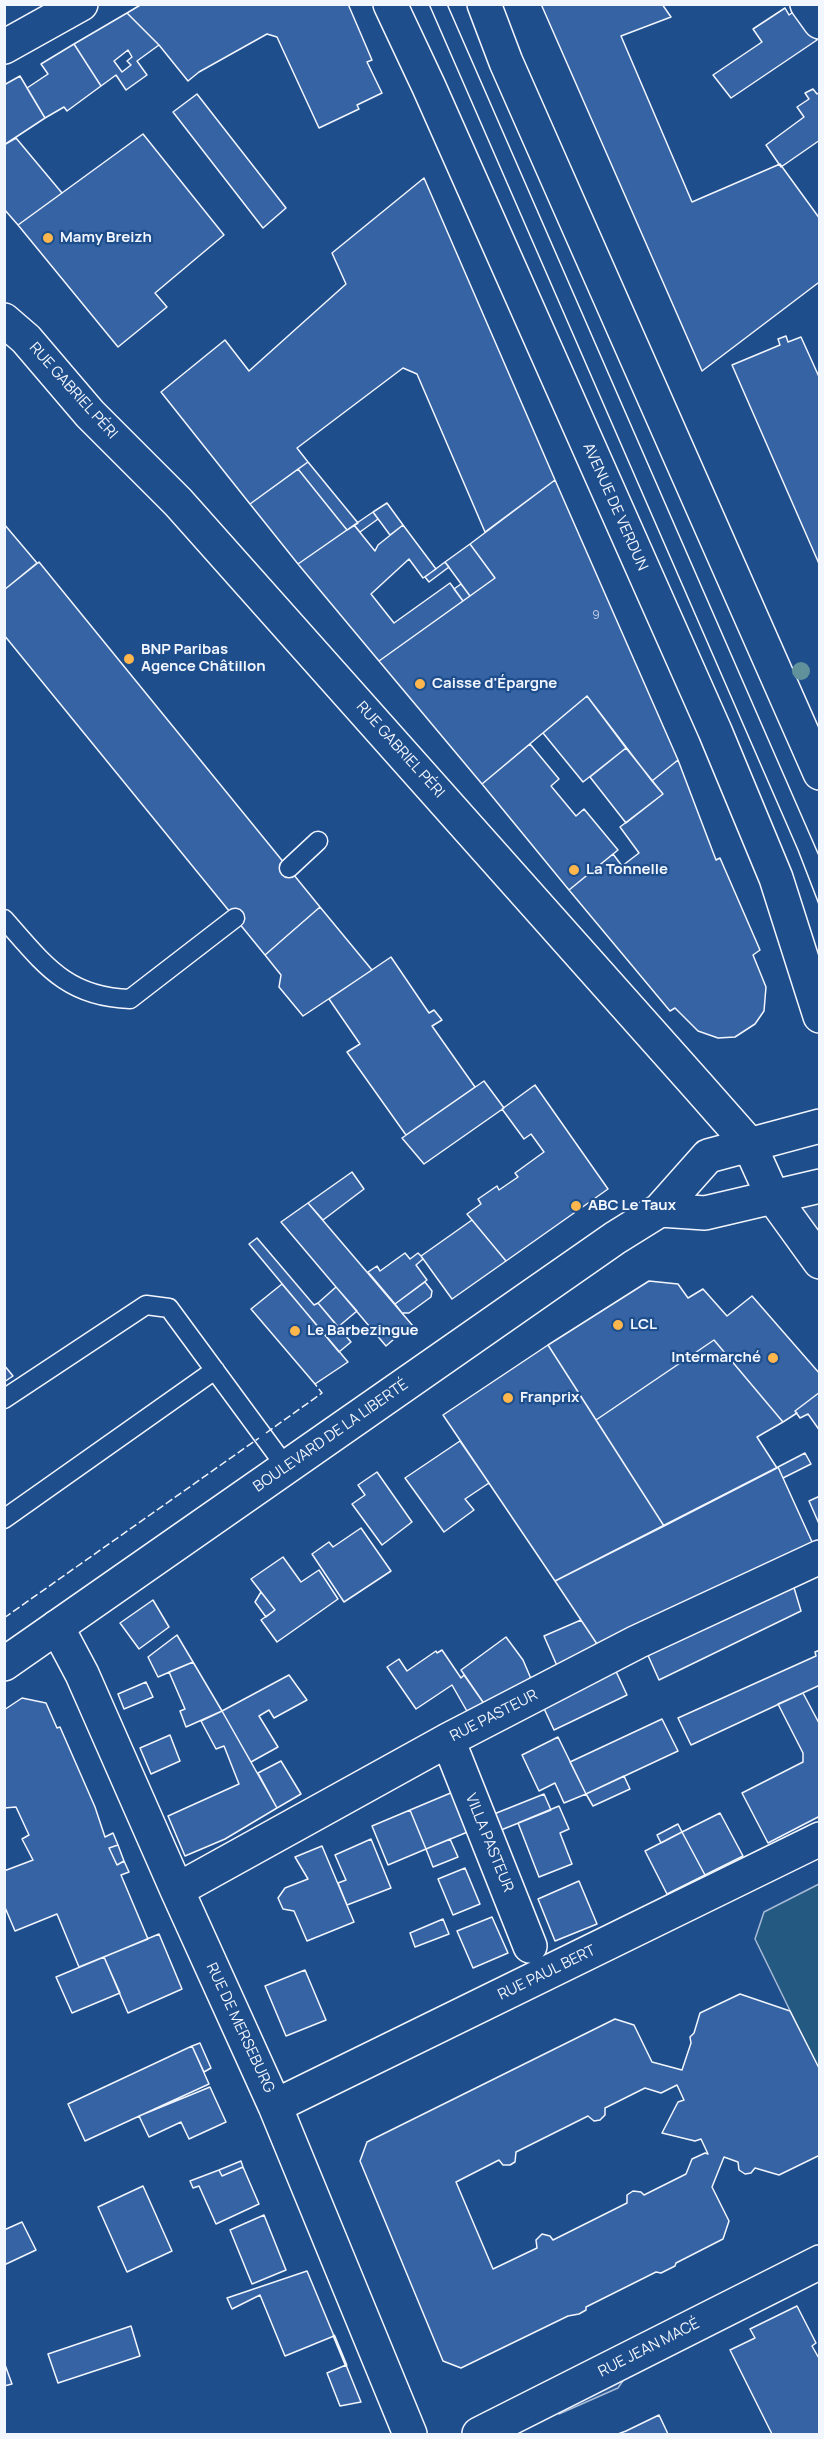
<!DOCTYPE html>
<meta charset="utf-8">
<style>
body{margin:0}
#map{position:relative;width:824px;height:2439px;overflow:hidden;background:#1f4e8c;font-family:Manrope,sans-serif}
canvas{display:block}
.frame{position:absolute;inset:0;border:6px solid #f2f6ff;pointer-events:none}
</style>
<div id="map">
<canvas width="824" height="2439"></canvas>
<div class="frame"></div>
</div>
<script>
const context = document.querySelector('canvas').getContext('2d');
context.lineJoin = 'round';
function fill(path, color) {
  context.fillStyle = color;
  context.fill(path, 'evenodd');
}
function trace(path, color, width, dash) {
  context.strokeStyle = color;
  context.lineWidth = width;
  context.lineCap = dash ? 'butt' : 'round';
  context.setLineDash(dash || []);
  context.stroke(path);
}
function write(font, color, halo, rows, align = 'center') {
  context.font = font + ' Manrope,sans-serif';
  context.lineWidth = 4.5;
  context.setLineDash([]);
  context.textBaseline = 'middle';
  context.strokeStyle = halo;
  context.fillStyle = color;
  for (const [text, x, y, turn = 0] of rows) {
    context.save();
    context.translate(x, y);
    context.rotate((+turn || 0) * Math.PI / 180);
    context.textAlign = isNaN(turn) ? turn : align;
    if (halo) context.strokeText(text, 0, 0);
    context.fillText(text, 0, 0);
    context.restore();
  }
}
const green = new Path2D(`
 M819,1884V2070L755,1939L764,1912Z`);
const parking = new Path2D(`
 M819,1203V1235L801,1208Z
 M631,2369L618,2388L559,2414L556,2405Z`);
const building = new Path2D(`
 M142,4H348L372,60L367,62L382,93L357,105L359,109L319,128L277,37L267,34L199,72L188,81L159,45L127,13Z
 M541,4H662L671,17L621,36L692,202L780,164L820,219V286L818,283L702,371Z
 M785,8L789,15L796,10L817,40L731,98L713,75L762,42L753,29Z
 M127,13L159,45L137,61L147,75L126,90L116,75L101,86L74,44ZM128,50L132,57L127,61L131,65L122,72L114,61Z
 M74,44L101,86L67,111L64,107L45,118L27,88L48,74L41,64Z
 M20,76L45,118L4,145V85Z
 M813,89L817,94L820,92V140L781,167L766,145L804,117L797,107L809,99L805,93Z
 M197,94L286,208L263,228L173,112Z
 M143,134L224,235L155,293L167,307L118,347L18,225Z
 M16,138L62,193L18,225L4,209V145Z
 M424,178L555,480L485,532L417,374L403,368L297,448L308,462L250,504L161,392L225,340L249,371L346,284L332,253Z
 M786,336L788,342L801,337L820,379V566L732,365L780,345L778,339Z
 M308,462L358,523L347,530L298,469Z
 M298,469L347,530L298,564L250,504Z
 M555,480L678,760L652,781L587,696L482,784L379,661L495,578L470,544Z
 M387,503L403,525L390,535L373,512Z
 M373,512L378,519L360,532L354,525Z
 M4,524L37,563L4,590Z
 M354,525L375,551L378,545L403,525L436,569L423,578L409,559L371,594L394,623L450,583L463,601L379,661L298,564Z
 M470,544L495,578L470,596L445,562Z
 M39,562L320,907L265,955L4,635V590Z
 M445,562L449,567L429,582L425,577Z
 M461,584L470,596L463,601L454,589Z
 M587,696L626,748L583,782L543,733Z
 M530,744L559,779L551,786L576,816L584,809L618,850L569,890L482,784Z
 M626,748L663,794L626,823L590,777Z
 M678,760L716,860L720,858L760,950L753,955L766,987L764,1011L755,1024L735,1037L718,1038L698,1031L675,1008L670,1011L569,890L613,854L622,866L639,853L620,827L663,794L652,781Z
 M320,907L372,970L303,1016L279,987L281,975L265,955Z
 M391,957L429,1013L434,1010L442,1020L432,1026L475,1087L406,1135L347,1052L360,1044L329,999Z
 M484,1081L504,1108L424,1164L402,1138Z
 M535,1085L608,1189L506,1261L467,1214L481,1204L478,1199L497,1186L499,1190L518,1177L515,1173L544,1152L531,1134L524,1139L502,1109Z
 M352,1172L364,1189L323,1220L308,1203Z
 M308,1203L413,1326L411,1328L409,1326L386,1346L281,1222Z
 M472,1220L506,1261L452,1299L421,1256Z
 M257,1238L314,1305L318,1303L351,1342L339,1352L249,1244Z
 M405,1253L410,1259L418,1253L421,1256L423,1259L416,1265L427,1280L395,1304L368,1272L377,1266L380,1271Z
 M649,1281L678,1284L688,1298L703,1289L727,1316L752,1296L820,1374V1392L795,1411L797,1413L783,1422L714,1340L596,1420L548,1345Z
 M425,1282L432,1291L431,1297L409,1313H402L395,1304Z
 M282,1284L348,1362L315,1384L251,1309Z
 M336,1287L357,1311L338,1327L318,1303Z
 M714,1340L783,1422L757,1437L777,1468L664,1526L596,1420Z
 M548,1345L664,1526L555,1581L443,1415Z
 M4,1365L13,1376L4,1382Z
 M820,1392V1431L808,1414L800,1418L795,1411Z
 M460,1441L489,1483L465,1499L474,1510L444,1532L405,1478Z
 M805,1453L811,1464L783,1478L778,1467Z
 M778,1467L813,1544L599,1647L555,1581Z
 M377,1472L412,1522L382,1545L352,1504L365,1495L358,1485Z
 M820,1496V1526L809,1501Z
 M361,1528L391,1571L344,1602L312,1554L329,1542L333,1547Z
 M283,1557L301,1582L319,1570L338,1599L277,1642L261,1620L275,1610L251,1579Z
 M792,1581L801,1611L659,1680L646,1651Z
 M261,1592L275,1610L266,1617L255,1602Z
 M153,1600L169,1627L139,1649L120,1623Z
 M581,1620L599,1647L558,1668L544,1636Z
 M177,1635L193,1662L158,1677L148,1657Z
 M506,1637L523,1660L532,1681L485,1705L461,1670Z
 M442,1650L461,1678L464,1675L485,1705L468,1713L452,1685L416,1709L387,1667L399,1659L407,1671L436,1651L437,1653Z
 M820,1650V1685L691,1745L678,1718L816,1656L815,1652Z
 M193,1662L222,1711L186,1727L180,1711L185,1709L169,1672Z
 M614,1667L627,1695L554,1730L541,1702Z
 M289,1675L307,1700L274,1718L269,1710L259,1716L278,1747L251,1762L222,1711Z
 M146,1682L153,1697L124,1709L118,1694Z
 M803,1693L820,1725V1816L768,1843L742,1793L803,1762V1753L778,1704Z
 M22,1698L46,1703L57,1728L60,1727L95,1807L105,1837L113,1833L118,1845L109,1848L117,1865L124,1861L129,1872L121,1875L148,1939L79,1967L57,1914L15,1931L4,1905V1871L33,1860L22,1839L29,1835L16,1807L4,1808V1710Z
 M222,1711L277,1808L225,1839L185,1856L168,1816L239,1784L224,1746L216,1749L201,1721Z
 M662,1719L678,1751L586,1794L570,1762Z
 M170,1735L180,1761L151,1774L140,1748Z
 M558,1737L586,1794L564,1803L555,1783L539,1791L522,1755Z
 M281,1761L301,1794L277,1808L258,1773Z
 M624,1776L630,1789L593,1806L586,1794Z
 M453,1792L470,1831L426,1849L410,1810Z
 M544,1794L551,1810L496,1832L489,1816Z
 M559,1806L569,1829L560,1833L572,1864L539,1877L518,1823Z
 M410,1810L426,1849L388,1865L372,1826Z
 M720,1813L743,1856L705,1875L682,1832Z
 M678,1824L682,1832L661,1843L657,1835Z
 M682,1832L705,1875L667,1894L645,1851Z
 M371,1839L391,1888L347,1905L338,1883L346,1880L335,1855Z
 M450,1839L458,1857L433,1867L426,1849Z
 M118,1845L124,1861L117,1865L109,1848Z
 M322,1846L354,1922L307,1941L294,1911L283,1909L278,1898L285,1888L308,1879L295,1857Z
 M465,1868L480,1904L453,1915L438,1879Z
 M579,1881L597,1924L555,1941L538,1899Z
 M492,1917L508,1953L473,1968L457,1931Z
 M443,1919L449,1934L415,1947L410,1933Z
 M159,1934L182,1989L128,2013L104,1957Z
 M104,1957L120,1993L72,2013L56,1977Z
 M305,1970L326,2020L286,2036L265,1986Z
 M740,1994L790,2011L820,2070V2155L779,2175L755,2168L751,2173L745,2174L739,2170L738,2162L724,2157L712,2187L729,2221L723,2239L676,2263L675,2266L661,2273L656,2272L586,2307V2310L579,2314L568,2316L461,2368L443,2361L360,2161L367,2142L615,2019L634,2025L652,2062L682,2070L691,2043L690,2037L694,2033L700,2013ZM677,2085L684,2100L678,2102L662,2133L695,2141L701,2139L708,2154L705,2153L692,2159L686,2174L644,2195L641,2192L633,2191L627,2195V2203L553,2240L550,2236L542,2234L536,2240L537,2248L493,2269L456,2182L499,2160L503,2165H510L515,2162L516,2152L588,2116L594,2121L600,2120L605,2115V2108L645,2088L661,2093Z
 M200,2043L211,2068L204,2072L192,2046Z
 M192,2046L209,2084L85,2141L68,2104Z
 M210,2087L226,2122L189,2139L181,2122L149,2137L139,2116Z
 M241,2161L243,2167L222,2176L219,2170Z
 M243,2167L259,2204L216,2224L199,2186L193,2188L190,2181L219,2170L222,2176Z
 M143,2186L172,2251L127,2272L98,2207Z
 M264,2215L286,2270L252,2284L230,2230Z
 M22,2222L36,2250L4,2265V2230Z
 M307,2271L334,2336L285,2356L260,2295L232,2309L227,2298Z
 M797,2306L816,2343L812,2346L820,2360V2434H772L730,2350L755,2338L750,2329Z
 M131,2326L140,2356L58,2383L48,2354Z
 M4,2362L12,2384L4,2386Z
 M346,2365L361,2402L340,2406L327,2373Z
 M659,2415L668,2434H618L626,2431Z`);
const lane = new Path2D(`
 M289,868L318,841
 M4,919C44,964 66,997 130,999L235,918
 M4,1399L146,1305L169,1308L286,1467
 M4,1519L215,1370`);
const street = new Path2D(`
 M390,4L429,87L715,731L776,878L820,1016
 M807,4L820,22
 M4,47L81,4
 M773,1197L820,1262
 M57,1627L82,1674L177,1890L275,2106L410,2434
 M448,1740L530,1946
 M177,1890L448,1740L637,1642L820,1557
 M275,2106L820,1839
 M479,2434L820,2262`);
const secondary = new Path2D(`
 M4,320L26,339L90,414L178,502L697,1085L749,1144L773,1197
 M660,1210L705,1213L820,1186
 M4,1664L615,1238L660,1210L708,1156L820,1126`);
const primary = new Path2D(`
 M484,4L506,62L820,773`);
const tram = new Path2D(`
 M429,4L798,850L820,907
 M447,4L820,858`);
const fence = new Path2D(`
 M266,1433L322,1393L315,1384
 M4,1618L259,1438`);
const wall = new Path2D(`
 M334,2336L346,2365`);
const trees = [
 [801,671]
];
const markers = [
 [48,238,6,"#ffb74d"],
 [129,659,6,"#ffb74d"],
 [420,684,6,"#ffb74d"],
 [574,870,6,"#ffb74d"],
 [576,1206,6,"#ffb74d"],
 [618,1325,6,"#ffb74d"],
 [295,1331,6,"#ffb74d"],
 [773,1358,6,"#ffb74d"],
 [508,1398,6,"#ffb74d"]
];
const numberNames = [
 ["9",596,616]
];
const poiNames = [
 ["Mamy Breizh",60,238],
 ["BNP Paribas",141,650],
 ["Agence Châtillon",141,667],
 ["Caisse d'Épargne",432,684],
 ["La Tonnelle",586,870],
 ["ABC Le Taux",588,1206],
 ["LCL",630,1325],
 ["Le Barbezingue",307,1331],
 ["Intermarché",761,1358,"right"],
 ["Franprix",520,1398]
];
const streetNames = [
 ["RUE GABRIEL PÉRI",73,391,48],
 ["AVENUE DE VERDUN",615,507,66],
 ["RUE GABRIEL PÉRI",400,750,48],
 ["BOULEVARD DE LA LIBERTÉ",331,1436,-35],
 ["RUE PASTEUR",494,1716,-27],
 ["VILLA PASTEUR",489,1843,68],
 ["RUE PAUL BERT",547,1973,-26],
 ["RUE DE MERSEBURG",240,2028,65],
 ["RUE JEAN MACÉ",649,2348,-27]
];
fill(green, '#245a82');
trace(green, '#a8bbd7', 1.5);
fill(parking, '#305b95');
trace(parking, '#a8bbd7', 1.5);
fill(building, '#3563a3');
trace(building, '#f2f6ff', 1.5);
trace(lane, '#f2f6ff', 21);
trace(street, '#f2f6ff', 36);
trace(secondary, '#f2f6ff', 36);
trace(primary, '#f2f6ff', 36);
trace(lane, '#1f4e8c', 18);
trace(street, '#1f4e8c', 33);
trace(secondary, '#1f4e8c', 33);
trace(primary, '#1f4e8c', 33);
trace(tram, '#f2f6ff', 1.5);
trace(fence, '#f2f6ff', 1.5, [8, 3]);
trace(wall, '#f2f6ff', 3);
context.fillStyle = '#61919a';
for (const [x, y] of trees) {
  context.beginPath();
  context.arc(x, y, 9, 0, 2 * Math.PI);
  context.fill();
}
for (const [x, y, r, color] of markers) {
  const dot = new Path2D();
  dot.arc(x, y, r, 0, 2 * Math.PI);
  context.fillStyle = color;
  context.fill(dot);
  trace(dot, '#1f4e8c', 2);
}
write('12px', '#c3d1e8', null, numberNames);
write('bold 15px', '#f2f6ff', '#1f4e8c', poiNames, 'left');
write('15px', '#f2f6ff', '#1f4e8c', streetNames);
</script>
